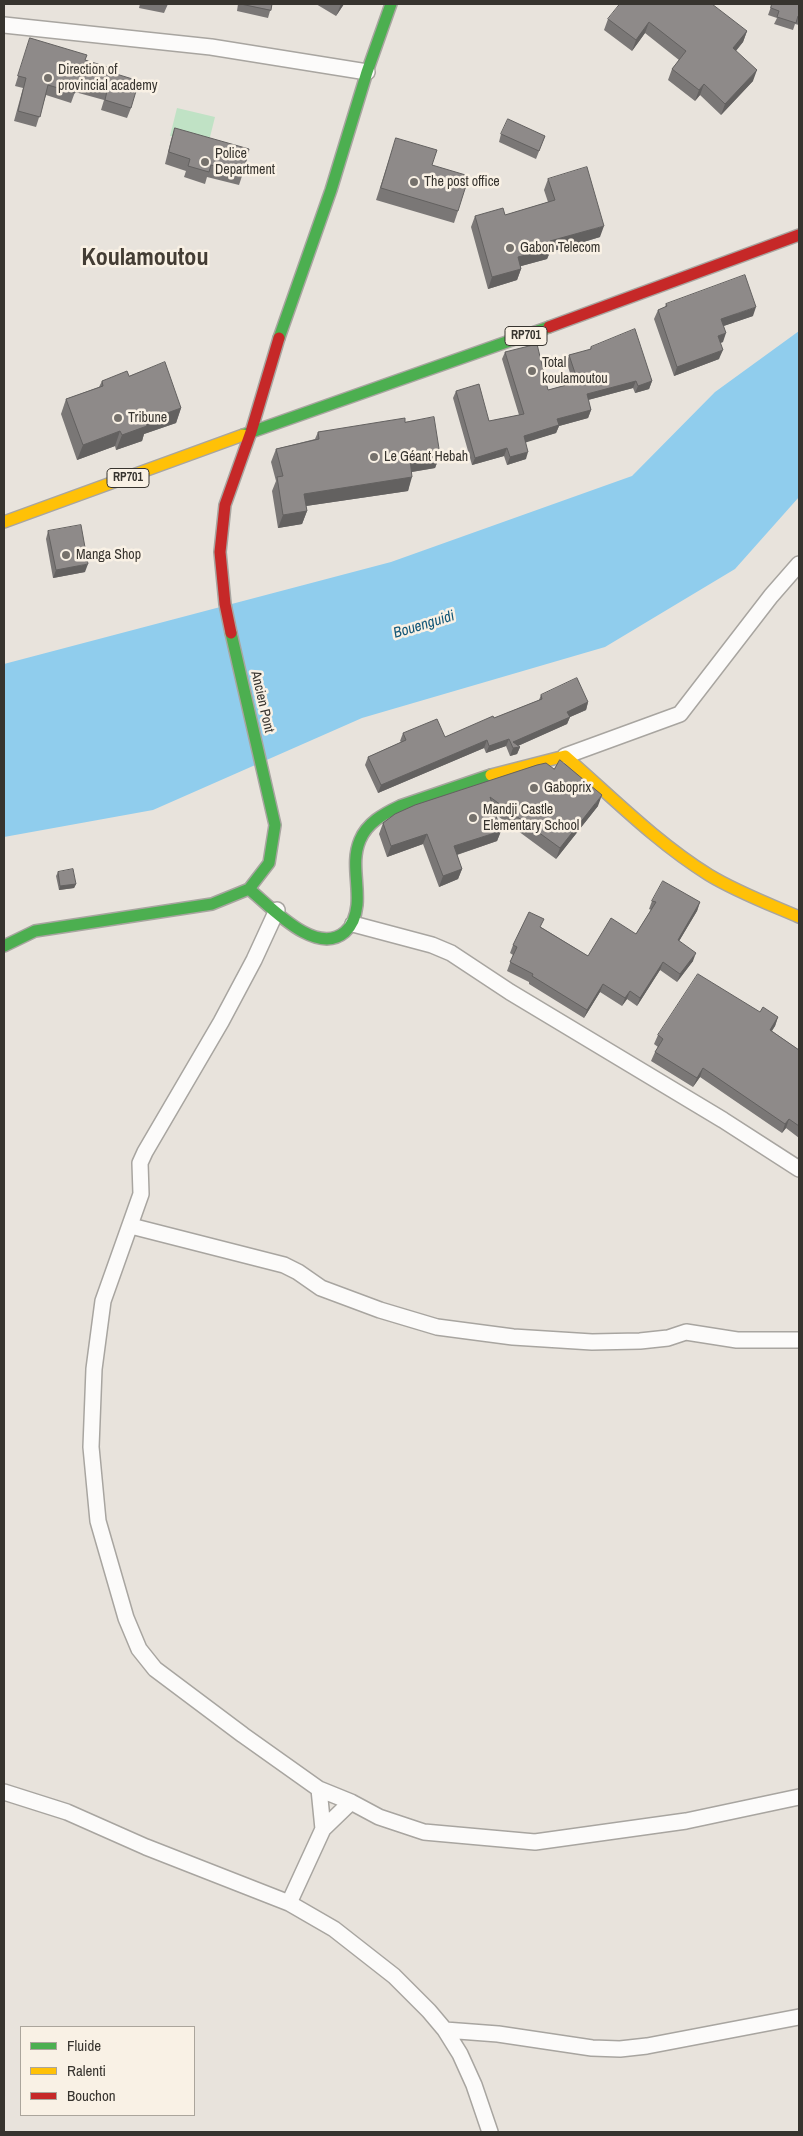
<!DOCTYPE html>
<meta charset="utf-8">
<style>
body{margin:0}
#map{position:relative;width:803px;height:2136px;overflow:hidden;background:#e8e3dc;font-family:"Archivo Narrow",sans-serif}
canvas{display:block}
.frame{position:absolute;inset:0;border:5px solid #37342f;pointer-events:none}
.legend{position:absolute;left:20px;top:2026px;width:175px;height:90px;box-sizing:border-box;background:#f9f1e5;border:1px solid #aba59c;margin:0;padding:6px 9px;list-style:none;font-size:15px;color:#37342f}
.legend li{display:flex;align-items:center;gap:10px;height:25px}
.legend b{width:25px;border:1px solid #aba59c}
</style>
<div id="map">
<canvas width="803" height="2136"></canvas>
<div class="frame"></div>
<ul class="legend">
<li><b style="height:6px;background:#4caf50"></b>Fluide</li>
<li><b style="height:6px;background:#ffc107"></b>Ralenti</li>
<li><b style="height:6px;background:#c62828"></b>Bouchon</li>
</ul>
</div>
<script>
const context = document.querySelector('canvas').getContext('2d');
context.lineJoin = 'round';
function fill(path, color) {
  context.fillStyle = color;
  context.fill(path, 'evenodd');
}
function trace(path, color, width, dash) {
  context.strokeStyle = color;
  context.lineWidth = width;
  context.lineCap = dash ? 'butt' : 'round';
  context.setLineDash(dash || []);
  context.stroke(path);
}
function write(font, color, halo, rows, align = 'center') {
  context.font = font + ' "Archivo Narrow",sans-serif';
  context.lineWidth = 5;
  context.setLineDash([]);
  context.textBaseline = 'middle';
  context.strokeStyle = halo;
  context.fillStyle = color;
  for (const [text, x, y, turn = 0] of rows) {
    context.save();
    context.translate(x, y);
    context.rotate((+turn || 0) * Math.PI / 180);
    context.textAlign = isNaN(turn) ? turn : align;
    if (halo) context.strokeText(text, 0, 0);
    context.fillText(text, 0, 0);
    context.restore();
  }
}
const green = new Path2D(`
 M177,108L215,117L208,145L170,136Z`);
const water = new Path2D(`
 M799,331V497L735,569L605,647L362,718L153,810L4,837V664L391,562L632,476L715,392Z`);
const street = new Path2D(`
 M4,25L211,47L367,72
 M565,756L680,714L771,596L799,564
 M277,910L254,960L221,1022L145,1152L140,1163L141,1194L103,1301L94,1369L91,1447L98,1521L126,1618L139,1649L155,1669L243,1735L319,1789L351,1802L379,1817L424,1832L535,1842L686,1821L799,1797
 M353,924L432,945L451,953L510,992L723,1120L799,1169
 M131,1226L284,1265L298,1272L321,1288L380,1310L437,1327L513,1337L592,1342L640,1341L668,1338L686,1332L737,1340H799
 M4,1792L67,1812L146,1847L289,1903L334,1929L394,1976L429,2011L445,2030L460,2054L474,2085L490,2132
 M323,1829L351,1802
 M289,1903L323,1829L319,1789
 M445,2030L498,2034L592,2048L620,2049L647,2046L799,2017`);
const fast = new Path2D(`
 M279,338L331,190L367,72L391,4
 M243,435L549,327
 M249,889C271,907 316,957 345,932C353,925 356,915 357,905C359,883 351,861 360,840C367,823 383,814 400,806L491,775
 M4,946L35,931L212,904L249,889L269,863L275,825L231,633`);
const slow = new Path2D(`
 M4,522L243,435
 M491,775L565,756C612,797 656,842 709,875C737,892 769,904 799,917`);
const jam = new Path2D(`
 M549,327L799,235
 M231,633L225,604L220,552L225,505L251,432L279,338`);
const wall = new Path2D(`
 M140,4H168L164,13L139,8Z
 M238,4H272L268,18L237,11Z
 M316,4H344L336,16Z
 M772,4H799V25L795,24L793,30L774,24L777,18L768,15Z
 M608,19L747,31L743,42L736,51L753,81L721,115L700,95L695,101L668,80L672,69L679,60L645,33L632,51L604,30Z
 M30,38L85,60L113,73L131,108L127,118L101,110L104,100L75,92L71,103L46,95L36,127L14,121L23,88L15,86Z
 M175,128L243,173L239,185L207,177L205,184L184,177L186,171L165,164L171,140Z
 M501,134L545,136L536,159L499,142Z
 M396,138L432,165L458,211L454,223L376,200Z
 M548,179L600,237L550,252L547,259L521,266V269L517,280L488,289L471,227L475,216L505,215L548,202L544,190Z
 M666,304L753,316L723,326V342L720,343L719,359L674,376L654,319L658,310L665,307Z
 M591,347L652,381L649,389L635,393L633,388L588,400L591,410L588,418L559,426L556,433L525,442L526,459L507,465L504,456L472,465L453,398L456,391L489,421L519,415L502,359L505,352L548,390L573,383L567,363L569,355L590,350Z
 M129,376L181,408L176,423L144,434L142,441L116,450L115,446L77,460L61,414L66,399L99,387L102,381Z
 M405,422L440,455L435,468L412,472L408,491L306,506L307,511L302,524L278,528L272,491L276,481L271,462L276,449L315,439L318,432Z
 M48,531L85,572L53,578L46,539Z
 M541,695L588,702L586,710L570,717L567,724L518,746L520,747L517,754L510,756L506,746L486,753L484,748L378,793L365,765L368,757L401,742L400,741L403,733L445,737L494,718L539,700Z
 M537,765L598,806L556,859L495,814L501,831L497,841L457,855L462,869L458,879L439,887L423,844L387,857L379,834L383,823Z
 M58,872L76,884L74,888L59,890L56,876Z
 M652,901L700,902L697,911L679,941L693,961L677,982L660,970L637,1006L627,999L622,1006L600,992L584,1018L529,984V982L507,971L513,955L510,953L513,945L541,927L588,956L636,934L651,910L649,909Z
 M760,1012L778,1017L775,1026L772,1031L799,1050V1138L786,1128L782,1133L700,1077L693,1087L651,1061L655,1052L658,1047L654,1044L658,1035Z`);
const shadedWall = new Path2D(`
 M341,4H344L336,16Z
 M649,22L645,33L632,51L636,40Z
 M747,31L743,42L729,59L733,48Z
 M757,70L753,81L721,115L725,104Z
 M704,84L700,95L695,101L699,90Z
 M604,226L600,237L550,252L547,259L514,268L518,257L550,241Z
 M521,269L517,280L488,289L492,277Z
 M756,307L753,316L718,328L721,319Z
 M726,333L723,342L714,345L718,336Z
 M723,350L719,359L674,376L677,367Z
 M636,381L633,388L584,401L587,394Z
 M652,381L649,389L635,393L638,386Z
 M181,408L176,423L144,434L142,441L116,450L122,435L145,421Z
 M591,410L588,418L559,426L556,433L521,444L524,436L557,419Z
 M120,431L115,446L77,460L83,445Z
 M507,448L504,456L472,465L475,458Z
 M528,452L526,459L507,465L510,457Z
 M440,455L435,468L405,473L410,459Z
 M412,477L408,491L299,507L304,494Z
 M307,511L302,524L278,528L283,515Z
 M88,564L85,572L53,578L56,570Z
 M588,702L586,710L570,717L567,724L513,748V742L567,712Z
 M509,739L506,746L486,753L489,746Z
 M487,740L484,748L378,793L381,785Z
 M520,747L517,754L510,756L513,748Z
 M602,795L598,806L556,859L560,848Z
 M501,831L497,841L450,857L454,846Z
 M427,834L423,844L387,857L391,846Z
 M462,869L458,879L439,887L443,876Z
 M76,884L74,888L59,890L60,886Z
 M700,902L697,911L675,948L678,940Z
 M696,953L693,961L677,982L680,974Z
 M663,962L660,970L637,1006L640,998Z
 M603,984L600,992L584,1018L587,1010Z
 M630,991L627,999L622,1006L625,998Z
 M778,1017L775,1026L766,1039L770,1030Z
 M703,1068L700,1077L693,1087L697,1078Z
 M789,1119L786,1128L782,1133L785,1124Z`);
const building = new Path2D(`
 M241,4H272L271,10Z
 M620,4H712L747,31L733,48L757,70L725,104L704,84L699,90L672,69L686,51L649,22L636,40L608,19Z
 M772,4H799V17L798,16L796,23L777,17L779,11L771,8Z
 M30,38L87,55L85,60L114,69L113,73L139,81L131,108L105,100L107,91L78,82L75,93L48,85L40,117L18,111L26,78L18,76Z
 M508,119L545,136L539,151L501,134Z
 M175,128L249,149L243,173L211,165L209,172L188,166L190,159L169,152Z
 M396,138L437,150L432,165L469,176L458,211L381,188Z
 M587,167L604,226L550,241L552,248L518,257L521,269L492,277L475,216L503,208L505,215L555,200L548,179Z
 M745,275L756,307L721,319L726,333L718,336L723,350L677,367L658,310L667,306L666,304Z
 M635,329L652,381L638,386L636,381L587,394L591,410L557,419L559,425L524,436L528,452L510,457L507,448L475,458L456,391L479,384L489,421L524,414L505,352L537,344L548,390L578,382L569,355L591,349V347Z
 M165,362L181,408L145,421L147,426L122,435L120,431L83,445L66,399L103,386L102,381L127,371L129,376Z
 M434,417L440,455L410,459L412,477L304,494L307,511L283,515L277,477L283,476L276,449L319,439L318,432L405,418V422Z
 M81,525L88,564L56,570L48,531Z
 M577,678L588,702L567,712L570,717L513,742L520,747L513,748L509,739L489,746L487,740L381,785L368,757L406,740L403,733L437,719L445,737L493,716L494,718L542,699L541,695Z
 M560,760L602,795L560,848L490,797L501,831L454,846L462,869L443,876L427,834L391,846L383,823L395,814L415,805L537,765L546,763L554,769Z
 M73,869L76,884L60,886L58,872Z
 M663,881L700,902L678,940L696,953L680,974L663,962L640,998L630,991L625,998L603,984L587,1010L532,976L533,974L510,962L517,947L513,945L529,912L544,919L540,927L588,956L611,918L636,934L656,902L652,901Z
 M698,974L760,1012L763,1007L778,1017L770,1030L799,1050V1126L789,1119L785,1124L703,1068L697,1078L655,1052L663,1039L658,1035Z`);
const markers = [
 [48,78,5,"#75716c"],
 [205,162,5,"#75716c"],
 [414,182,5,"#75716c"],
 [510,248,5,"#75716c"],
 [532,371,5,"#75716c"],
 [118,418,5,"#75716c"],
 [374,457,5,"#75716c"],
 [66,555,5,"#75716c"],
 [534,788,5,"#75716c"],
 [473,818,5,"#75716c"]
];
const shields = [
 [526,336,42],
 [128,478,42]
];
const shieldNames = [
 ["RP701",526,336],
 ["RP701",128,478]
];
const poiNames = [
 ["Direction of",58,70],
 ["provincial academy",58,86],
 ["Police",215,154],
 ["Department",215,170],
 ["The post office",424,182],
 ["Gabon Telecom",520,248],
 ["Total",542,363],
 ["koulamoutou",542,379],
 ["Tribune",128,418],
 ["Le Géant Hebah",384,457],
 ["Manga Shop",76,555],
 ["Gaboprix",544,788],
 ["Mandji Castle",483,810],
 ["Elementary School",483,826]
];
const streetNames = [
 ["Ancien Pont",262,702,77]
];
const waterNames = [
 ["Bouenguidi",424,625,-17]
];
const townNames = [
 ["Koulamoutou",145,259]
];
fill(green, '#c0e2c5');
fill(water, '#90cded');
trace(street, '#a8a5a0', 18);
trace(fast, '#a8a5a0', 14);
trace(slow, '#a8a5a0', 14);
trace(jam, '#a8a5a0', 14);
trace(street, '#fcfbfa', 15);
trace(fast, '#4caf50', 11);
trace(slow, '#ffc107', 11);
trace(jam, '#c62828', 11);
fill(wall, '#7a7776');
fill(shadedWall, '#636160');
fill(building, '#8e8a89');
trace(building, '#636160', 1);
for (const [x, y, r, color] of markers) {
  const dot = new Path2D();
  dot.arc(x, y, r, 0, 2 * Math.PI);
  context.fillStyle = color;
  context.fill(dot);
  trace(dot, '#f9f1e5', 2);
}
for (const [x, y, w] of shields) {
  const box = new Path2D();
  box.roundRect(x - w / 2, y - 9.5, w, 19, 4);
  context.fillStyle = '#f9f1e5';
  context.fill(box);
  trace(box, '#37342f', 1);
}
write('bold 12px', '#37342f', null, shieldNames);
write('14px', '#37342f', '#f9f1e5', poiNames, 'left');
write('14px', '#37342f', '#f9f1e5', streetNames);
write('italic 15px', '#125778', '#f9f1e5', waterNames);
write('bold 24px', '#443d34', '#f9f1e5', townNames);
</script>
